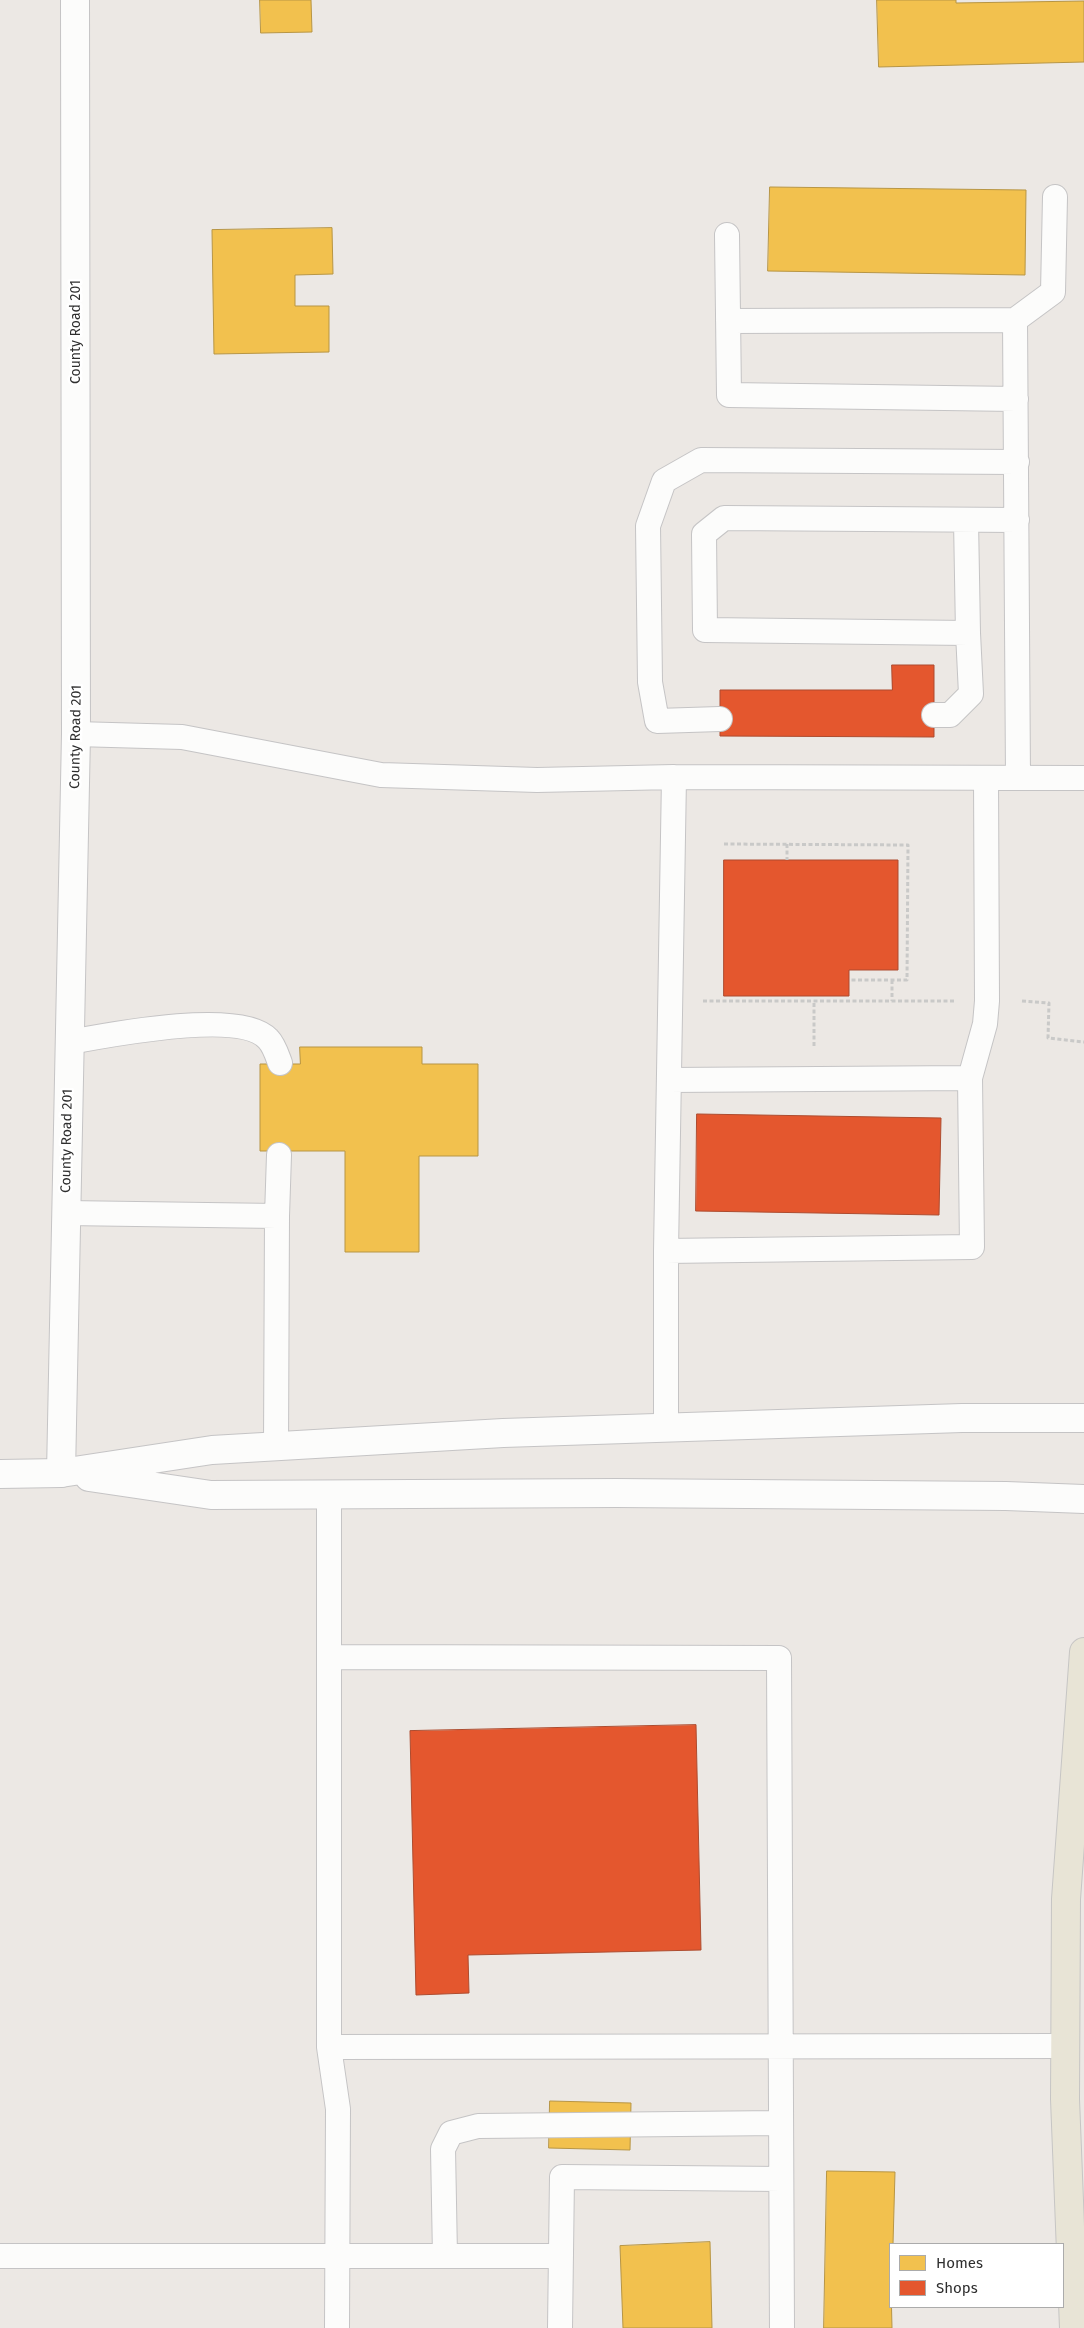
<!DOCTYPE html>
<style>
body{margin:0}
#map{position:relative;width:1084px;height:2328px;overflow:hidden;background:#ece8e4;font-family:"Fira Sans",sans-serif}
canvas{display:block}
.legend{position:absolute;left:889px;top:2243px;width:175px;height:65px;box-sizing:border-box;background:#fff;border:1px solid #ababab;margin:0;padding:6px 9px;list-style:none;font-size:15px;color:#2e2e2e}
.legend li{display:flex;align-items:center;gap:10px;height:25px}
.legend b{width:25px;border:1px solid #ababab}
</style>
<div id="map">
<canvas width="1084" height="2328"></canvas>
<ul class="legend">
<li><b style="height:14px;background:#f2c14e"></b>Homes</li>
<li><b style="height:14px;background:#e4572e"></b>Shops</li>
</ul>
</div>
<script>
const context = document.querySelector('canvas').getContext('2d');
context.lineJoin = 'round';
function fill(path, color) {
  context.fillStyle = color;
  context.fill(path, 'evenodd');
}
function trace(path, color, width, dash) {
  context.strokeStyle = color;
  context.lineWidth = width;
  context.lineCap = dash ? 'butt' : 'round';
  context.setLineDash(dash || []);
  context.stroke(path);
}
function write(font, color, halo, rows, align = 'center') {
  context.font = font + ' "Fira Sans",sans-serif';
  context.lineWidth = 5;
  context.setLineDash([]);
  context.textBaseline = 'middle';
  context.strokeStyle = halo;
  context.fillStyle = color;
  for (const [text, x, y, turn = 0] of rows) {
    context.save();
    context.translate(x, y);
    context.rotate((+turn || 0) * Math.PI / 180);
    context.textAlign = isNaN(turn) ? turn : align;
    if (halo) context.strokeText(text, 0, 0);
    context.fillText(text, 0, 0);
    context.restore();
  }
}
const homes = new Path2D(`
 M260,0H311L312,32L261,33Z
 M877,0H956V3L1084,1V62L879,67Z
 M770,187L1026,190L1025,275L768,271Z
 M332,228L333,274L295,275V306H329V352L214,354L212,230Z
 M300,1047H422V1064H478V1156H419V1252H345V1151H260V1064H300Z
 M550,2101L631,2103L630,2150L549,2148Z
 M827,2171L895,2172L893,2244H890L892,2328H824Z
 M710,2242L712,2328H623L620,2246Z`);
const shops = new Path2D(`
 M892,665H934V737L720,736V690H892Z
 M724,860H898V970H849V996H724Z
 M697,1114L941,1118L939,1215L696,1211Z
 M696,1725L701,1950L468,1955L469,1993L416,1995L410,1731Z`);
const path = new Path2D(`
 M724,844L908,845L907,980H849
 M787,844V860
 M892,980V1001
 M703,1001H954
 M1022,1001L1049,1003L1048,1038L1084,1042
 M814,1046V1001`);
const service = new Path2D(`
 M727,235L729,395L1016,399
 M728,321L1015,320
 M966,520L968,633L705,630L704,534L724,518L1017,520
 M934,715H950L971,694L968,633
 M720,719L657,721L650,682L648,526L664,481L701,460L1017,462
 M76,734L182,737L381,775L537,780L674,777
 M1018,778L1015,320L1053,292L1055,197
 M70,1042C108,1035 241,1009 268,1039C274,1045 277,1055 280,1063
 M669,1080L970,1078
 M66,1213L277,1216L276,1446
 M277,1216L279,1155
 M666,1251L972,1247L970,1078L985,1024L987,1001L986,778
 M666,1428V1251L674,777L1084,778
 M329,1494V2047L338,2109L337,2328
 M329,1657L779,1658L782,2328
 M329,2047L1065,2046
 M0,2256H561
 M445,2256L443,2149L451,2133L478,2126L780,2123
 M560,2328L562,2177L781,2179`);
const minor = new Path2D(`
 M61,1473L76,734L75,0`);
const tertiary = new Path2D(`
 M0,1474L61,1473L212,1450L503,1433L962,1418H1084
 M89,1477L211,1495L616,1493L1006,1496L1084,1499`);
const primary = new Path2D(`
 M1074,2328L1065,2099L1066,1899L1084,1652`);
const streetNames = [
 ["County Road 201",76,332,-90],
 ["County Road 201",76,737,-89],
 ["County Road 201",67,1141,-89]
];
fill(homes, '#f2c14e');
trace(homes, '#b79544', 1);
fill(shops, '#e4572e');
trace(shops, '#ad4b2e', 1);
trace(service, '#c5c4c5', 26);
trace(minor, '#c5c4c5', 30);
trace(tertiary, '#c5c4c5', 30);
trace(primary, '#c6c5c4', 30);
trace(path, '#c9c9c8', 3, [4, 2.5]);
trace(service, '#fcfcfb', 24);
trace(minor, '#fcfcfb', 28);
trace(tertiary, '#fcfcfb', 28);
trace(primary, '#e8e4d6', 28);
write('14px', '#2e2e2e', '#fff', streetNames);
</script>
